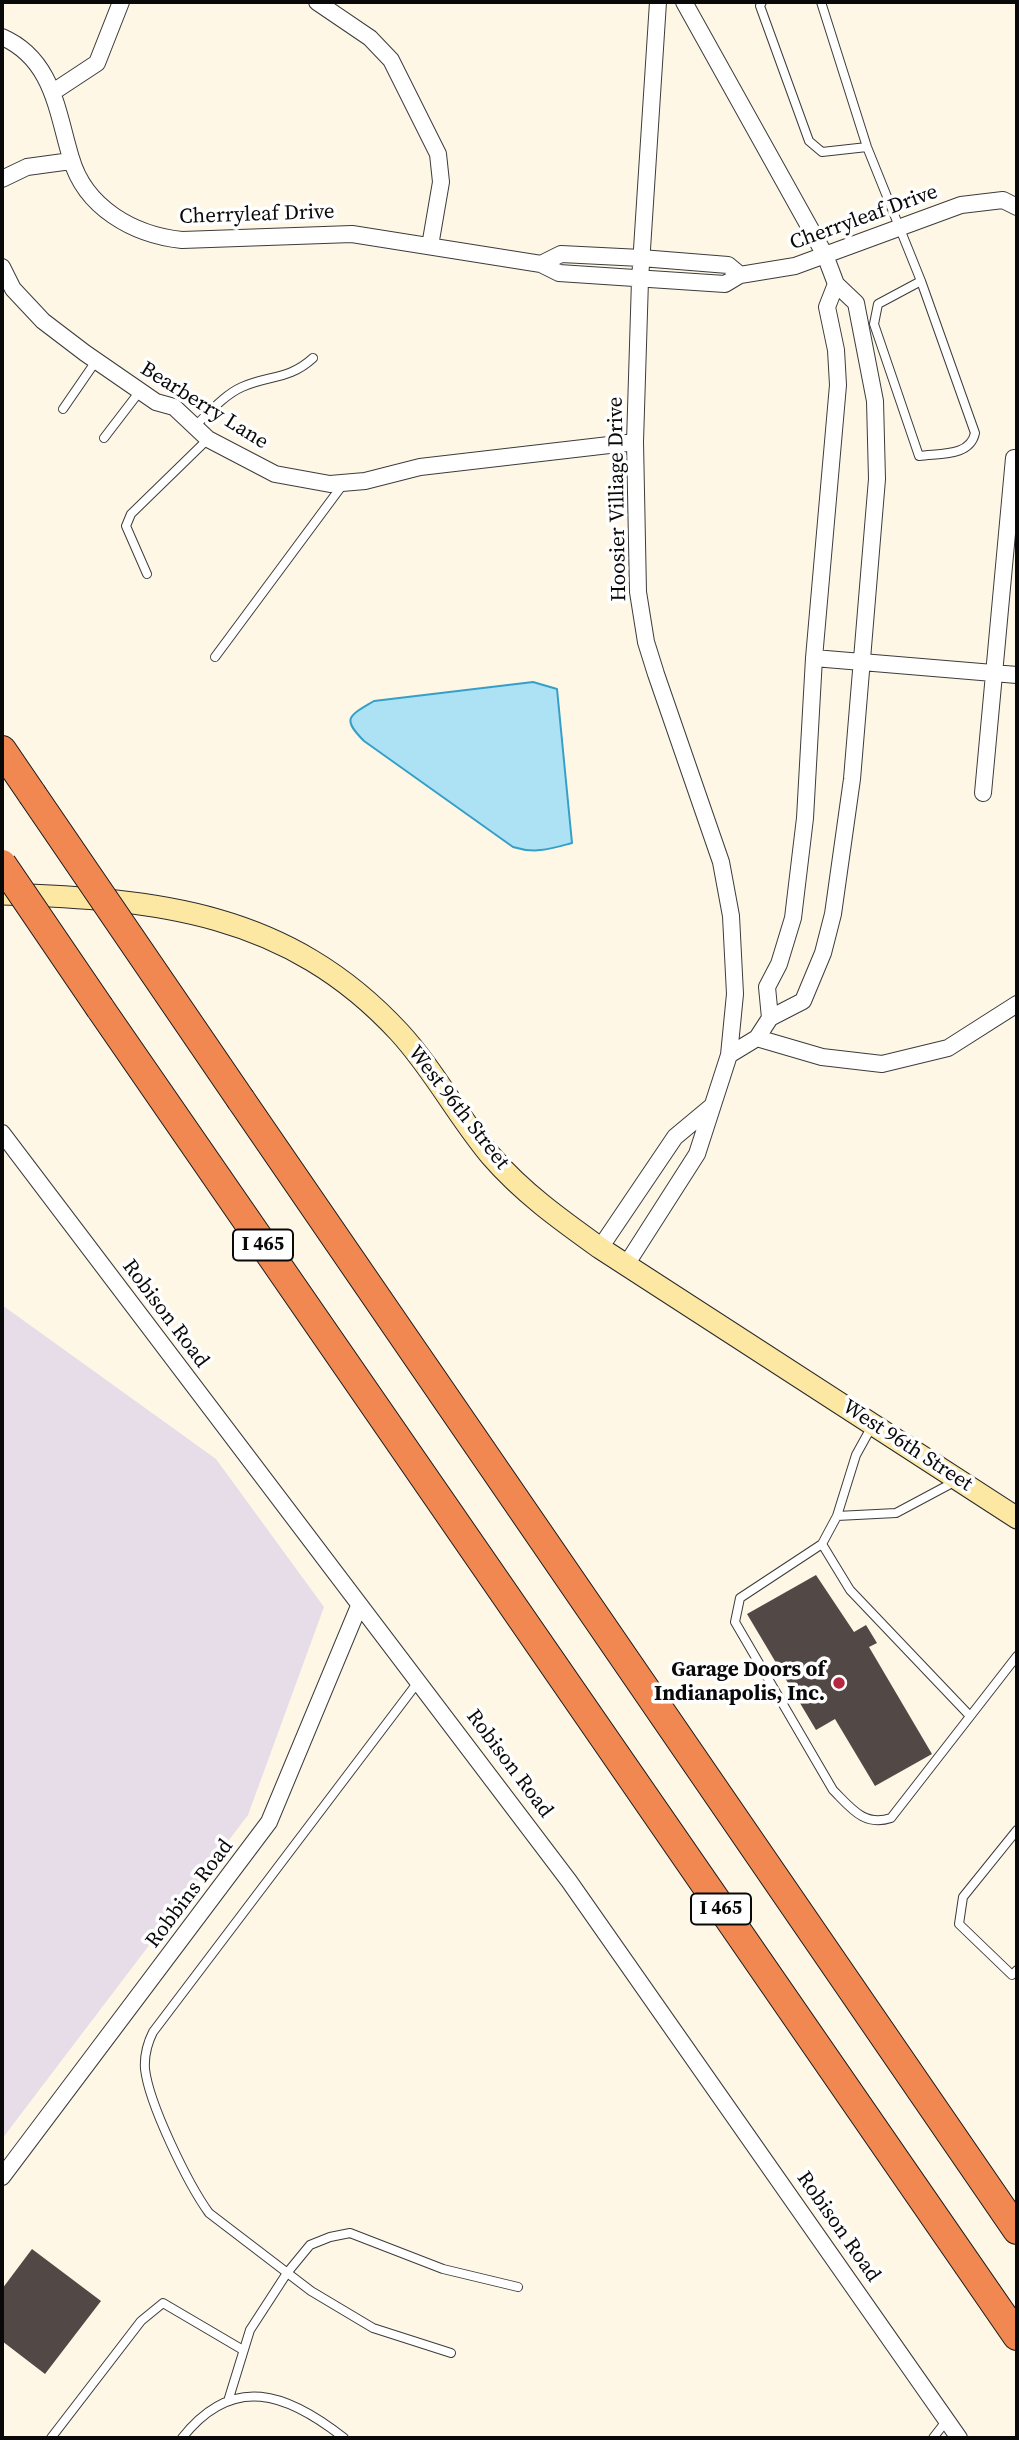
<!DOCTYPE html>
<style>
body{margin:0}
#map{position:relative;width:1019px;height:2440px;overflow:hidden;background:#fef7e6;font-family:"Source Serif 4",serif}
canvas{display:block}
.frame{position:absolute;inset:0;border:4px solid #090909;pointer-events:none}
</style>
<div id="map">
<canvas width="1019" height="2440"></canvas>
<div class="frame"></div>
</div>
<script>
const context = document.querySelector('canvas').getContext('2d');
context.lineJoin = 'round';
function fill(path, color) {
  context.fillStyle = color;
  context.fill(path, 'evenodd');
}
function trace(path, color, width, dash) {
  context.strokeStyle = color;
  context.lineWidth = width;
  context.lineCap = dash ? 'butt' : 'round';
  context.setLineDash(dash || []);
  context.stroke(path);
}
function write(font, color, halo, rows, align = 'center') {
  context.font = font + ' "Source Serif 4",serif';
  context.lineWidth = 7;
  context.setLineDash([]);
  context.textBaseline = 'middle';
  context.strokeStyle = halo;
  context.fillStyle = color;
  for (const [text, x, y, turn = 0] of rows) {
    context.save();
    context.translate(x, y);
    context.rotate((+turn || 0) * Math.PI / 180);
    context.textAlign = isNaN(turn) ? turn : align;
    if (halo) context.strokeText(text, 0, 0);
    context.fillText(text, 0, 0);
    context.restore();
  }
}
const industrial = new Path2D(`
 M2,1305L216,1459L324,1607L248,1815L2,2139Z`);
const water = new Path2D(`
 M533,682L557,689L572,843C550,849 535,854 513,847L364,741C341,718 349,716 374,701Z`);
const building = new Path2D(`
 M816,1575L854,1632L866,1625L877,1643L869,1647L932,1754L875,1786L835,1719L816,1730L747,1614Z
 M32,2249L101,2301L45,2374L2,2341V2289Z`);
const lane = new Path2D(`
 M762,2L760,6L809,141L822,152L867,147
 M821,2L867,147L921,281L975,433C970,457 939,453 919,456L874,324L878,304L921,281
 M63,409L96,361
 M195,426C209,413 224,395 242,387C269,375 289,380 313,358
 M104,438L140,391
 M147,574L126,526L131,514L208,439
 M215,657L344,483
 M872,1426L856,1455L837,1516L822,1544L740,1598L735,1622L833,1790C851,1808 864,1827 891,1818L1017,1656
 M837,1516L896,1513L956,1481
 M822,1544L850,1590L970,1716
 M418,1682L153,2032C147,2044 144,2055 145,2069C149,2104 188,2184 209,2213L311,2291L373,2328L451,2353
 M1017,1830L963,1897L959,1924L1012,1975L1017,1970
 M229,2398L250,2330L287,2273L310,2245L330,2237L350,2233L443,2269L518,2287
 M51,2438L141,2321L163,2303L243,2350
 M182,2438C233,2373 287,2393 344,2438
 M933,2438L947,2420`);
const street = new Path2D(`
 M317,2L370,38L391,60L438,154L441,182L430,246
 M684,2L825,255L836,284
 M2,37C53,59 57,112 71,158C85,208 134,235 182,240L352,234L541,264L559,273L725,284L740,275L795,266L961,205L1003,200L1017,207
 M53,92L97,63L121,2
 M2,179L27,167L71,161
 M541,264L561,254L641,258L728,265L740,275
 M2,267L13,289L43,321L85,353L156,402L174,407L208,439L275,474L330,484L365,481L420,467L635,442
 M814,658L1017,675
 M983,793L1014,458L1017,459
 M757,1038L822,1057L882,1064L948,1048L1017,1004
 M729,1055L757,1038L770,1018L803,1001L823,953L833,914L852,779L877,479L875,401L856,303L836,284L827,307L836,350L838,385L814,658L805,818L793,918L779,964L767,987L770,1018
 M2,1133L569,1881L959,2438
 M600,1248L675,1137L711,1107
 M626,1265L697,1154L729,1055L735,994L731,916L721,862L656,674L646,642L638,592L635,442L640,280L658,2
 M2,2177L269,1822L359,1606`);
const secondary = new Path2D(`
 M2,894C157,899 288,912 399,1032C434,1070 458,1117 491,1156C523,1193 561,1220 600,1248L1017,1518`);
const highway = new Path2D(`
 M2,750L32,794
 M100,1008L1017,2336
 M241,1100L1017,2230`);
const highwayBridge = new Path2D(`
 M32,794L241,1100
 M2,864L100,1008`);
const markers = [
 [839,1683,7,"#b4273e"]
];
const shields = [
 [263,1245,60],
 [721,1909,60]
];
const shieldNames = [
 ["I 465",263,1245],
 ["I 465",721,1909]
];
const streetNames = [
 ["Cherryleaf Drive",257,215,-2],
 ["Cherryleaf Drive",864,218,-20],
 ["Bearberry Lane",204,406,32],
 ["Hoosier Villiage Drive",618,499,-91],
 ["West 96th Street",458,1108,52],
 ["Robison Road",165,1314,53],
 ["West 96th Street",907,1446,33],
 ["Robison Road",509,1764,53],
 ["Robbins Road",190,1894,-53],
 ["Robison Road",838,2227,55]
];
const poiNames = [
 ["Garage Doors of",825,1671],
 ["Indianapolis, Inc.",825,1695]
];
fill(industrial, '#e6dde9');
fill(water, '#ade2f4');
trace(water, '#369fc8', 2);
fill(building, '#524946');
trace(lane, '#3c3c3c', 10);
trace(street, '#3c3c3c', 18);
trace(secondary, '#2b2b2b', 23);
trace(highway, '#1a1a1a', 30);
trace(lane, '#fff', 8);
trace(street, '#fff', 16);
trace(secondary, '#fde8a3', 21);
trace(highway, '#f18852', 28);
trace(highwayBridge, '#1a1a1a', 30, []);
trace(highwayBridge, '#f18852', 28);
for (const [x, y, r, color] of markers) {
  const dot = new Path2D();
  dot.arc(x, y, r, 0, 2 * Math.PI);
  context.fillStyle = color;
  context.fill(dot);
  trace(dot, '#fff', 2.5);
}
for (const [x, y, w] of shields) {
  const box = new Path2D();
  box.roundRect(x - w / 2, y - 15.5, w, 31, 5);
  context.fillStyle = '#fff';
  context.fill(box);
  trace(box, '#090909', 2);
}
write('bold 19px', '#090909', null, shieldNames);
write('21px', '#090909', '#fff', streetNames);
write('bold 21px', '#090909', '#fff', poiNames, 'right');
</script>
